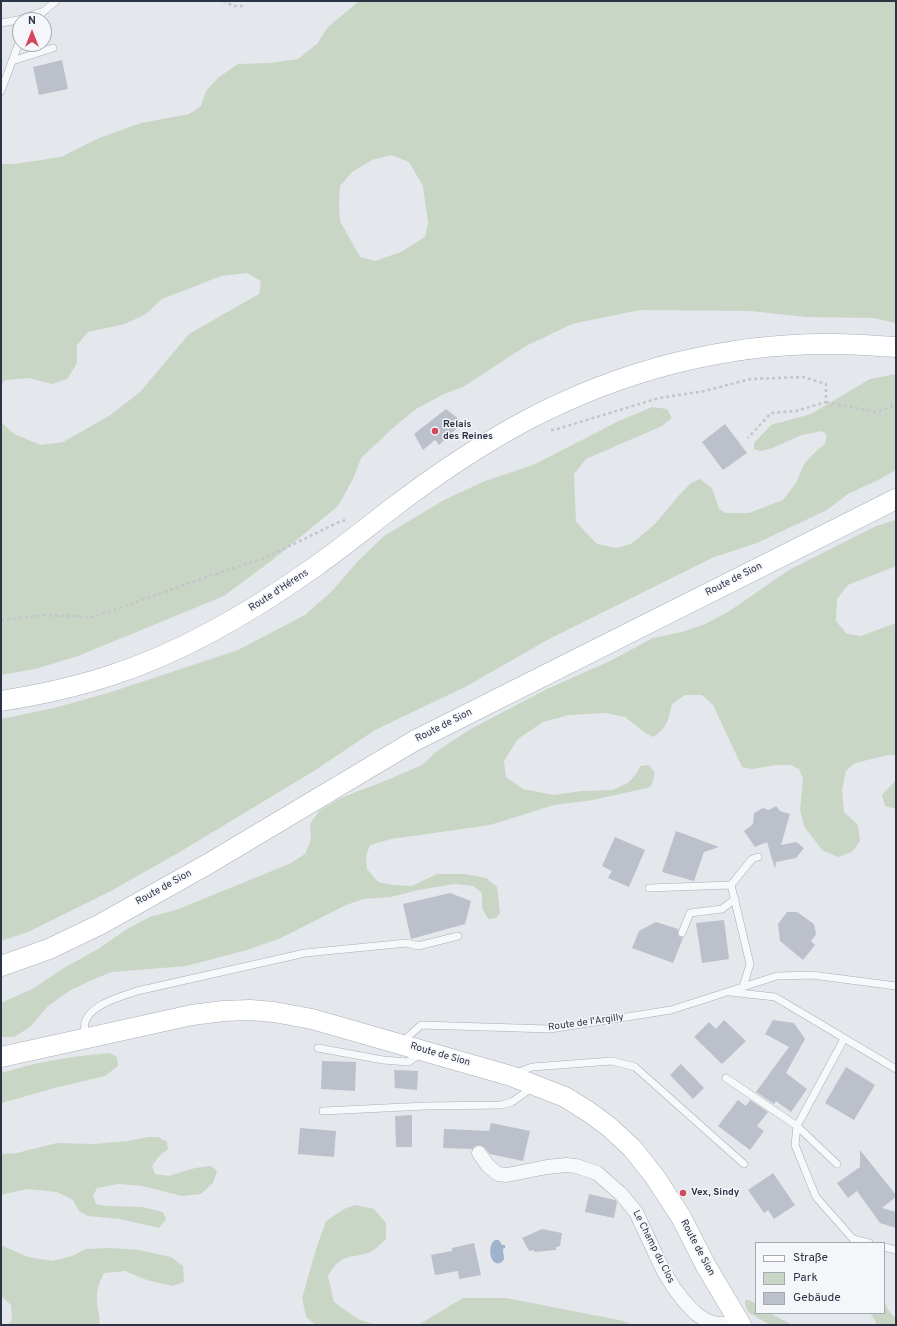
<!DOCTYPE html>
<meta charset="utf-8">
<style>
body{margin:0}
#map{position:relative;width:897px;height:1326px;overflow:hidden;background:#e4e7ec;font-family:Overpass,sans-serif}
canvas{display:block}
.frame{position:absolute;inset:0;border:2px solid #2b3445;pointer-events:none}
.legend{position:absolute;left:755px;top:1242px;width:130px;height:72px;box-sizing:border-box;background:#f4f6f9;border:1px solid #a4a8b1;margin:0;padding:5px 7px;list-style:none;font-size:12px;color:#2b3445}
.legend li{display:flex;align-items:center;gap:8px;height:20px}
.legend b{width:20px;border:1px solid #a4a8b1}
.north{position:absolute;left:12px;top:12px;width:40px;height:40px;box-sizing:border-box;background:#f4f6f9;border:1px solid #a4a8b1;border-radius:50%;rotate:0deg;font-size:11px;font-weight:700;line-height:16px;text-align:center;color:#2b3445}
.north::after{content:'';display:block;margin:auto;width:14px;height:18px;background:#d1495b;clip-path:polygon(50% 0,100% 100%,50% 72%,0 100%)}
</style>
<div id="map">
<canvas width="897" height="1326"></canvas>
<div class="frame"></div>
<ul class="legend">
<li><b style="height:5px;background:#fff"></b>Straße</li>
<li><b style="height:11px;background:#c9d6c5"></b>Park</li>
<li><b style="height:11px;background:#bbc0ca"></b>Gebäude</li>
</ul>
<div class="north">N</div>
</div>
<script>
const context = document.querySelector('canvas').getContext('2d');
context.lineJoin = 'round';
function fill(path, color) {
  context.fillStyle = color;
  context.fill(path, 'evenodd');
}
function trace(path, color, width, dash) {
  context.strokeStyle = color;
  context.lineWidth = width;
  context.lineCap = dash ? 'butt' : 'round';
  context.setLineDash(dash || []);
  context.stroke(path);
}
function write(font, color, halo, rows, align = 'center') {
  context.font = font + ' Overpass,sans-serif';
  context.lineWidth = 3;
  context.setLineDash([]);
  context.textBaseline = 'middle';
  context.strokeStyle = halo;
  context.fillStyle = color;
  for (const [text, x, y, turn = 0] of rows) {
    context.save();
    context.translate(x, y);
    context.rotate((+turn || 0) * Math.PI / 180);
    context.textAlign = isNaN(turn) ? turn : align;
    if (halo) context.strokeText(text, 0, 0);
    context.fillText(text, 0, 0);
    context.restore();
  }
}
const green = new Path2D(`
 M359,1H896V323L874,318L807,317L750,311L640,310L572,324L526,346L463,387L444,394L416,409L393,428L361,458L353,479L338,506L275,558L224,596L78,656L35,669L1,675V422L14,434L41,445L63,442L109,416L140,392L189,334L259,294L261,281L247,273L221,276L162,299L146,314L125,324L88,332L77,345V363L67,379L52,384L29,378L5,380L1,386V164H14L61,157L99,138L141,123L189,114L201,106L206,91L219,77L238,64L270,63L298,59L317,44L328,27ZM391,155L409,162L423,186L428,223L425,237L401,252L375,261L360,257L340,221L339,202L340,186L352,172L372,160Z
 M896,374V470L876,481L848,494L827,510L757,543L714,557L549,639L467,686L375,730L314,771L178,853L111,891L28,932L1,941V719L54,708L108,693L238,650L305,615L332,591L357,562L384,536L444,500L485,481L533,465L619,421L652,407L667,409L672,418L662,426L586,459L574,474L576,522L597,544L616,548L631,544L655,524L681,493L691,483L700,479L712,488L719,509L726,513H749L783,500L796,483L804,464L818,449L825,444L827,435L822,431L802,435L770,449L760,451L754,449V443L771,425L811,414L870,379Z
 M896,520V566L848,585L837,599L836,621L847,634L861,636L896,623V755H888L855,763L846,771L842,790L844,812L858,825L860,841L852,852L838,857L822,850L804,826L800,810L803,779L799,769L791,765H776L752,769L742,767L713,705L702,695H685L672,704C668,720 668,727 653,737L644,732L625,717L605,713L569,715L543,722L518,739L504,761L506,777L523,789L554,795L582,791L613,790L629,782L637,773L640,766L649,765L655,773L651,787L593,800L554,805L490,825L391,839L370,845L366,856L367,869L378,882L393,885L412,886L437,874H465L486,878L497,887L500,913L496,918L488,919L482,908V893L473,886L455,884L418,890L391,897L364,899L346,905L281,938L247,950L186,966L112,972L94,979L69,991L47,1007L30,1027L14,1037H1V1003L34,988L62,969L98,949L127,929L150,917L176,910L289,864L305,854L311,840L310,824L319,811L341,798L392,778L422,765L437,751L469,730L547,689L610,661L653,638L682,632L705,624L728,612L789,570L876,526Z
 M896,780V809L885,806L882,795Z
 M109,1053L117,1057L118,1066L105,1076L58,1087L5,1102L1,1104V1073L34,1064L72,1057Z
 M148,1137H158L167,1142L168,1149L158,1157L152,1166L155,1174L169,1176L195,1168L211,1166L217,1171L213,1183L201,1194L182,1196L142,1186L118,1184L97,1188L93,1196L96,1204L107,1206L142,1207L163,1212L166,1219L159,1228L120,1219L88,1216L79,1211L73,1200L57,1192L27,1189L1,1195V1154L17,1153L57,1143L94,1144L128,1141Z
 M355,1205L374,1209L386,1223V1239C381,1244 374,1251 368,1253C348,1259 341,1253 328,1276L334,1302L358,1319L376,1325H316L306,1317L302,1298L316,1249L326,1221L344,1209Z
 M1,1245L28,1257L53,1261L72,1256L86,1249L111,1248L139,1250L171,1257L183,1266L184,1282L172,1286L147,1280L125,1271L104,1273C99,1282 96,1292 97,1302C97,1310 101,1317 99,1325H8L12,1320L11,1305L1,1296Z
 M463,1298H506L624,1321L632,1325H418Z
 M884,1299C885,1306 890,1314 896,1318V1325H876V1322L870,1313H884Z
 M745,1300H749L756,1304V1313H770L792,1325H770L748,1312L745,1304Z`);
const water = new Path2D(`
 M495,1240H499L502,1245H505V1248L503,1249C503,1252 504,1256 504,1259C502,1264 496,1265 493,1261C489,1255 489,1244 495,1240Z`);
const building = new Path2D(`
 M62,60L68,89L39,95L33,67Z
 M446,409L460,420L453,425L456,429L439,445L435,440L423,450L414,434Z
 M725,424L747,453L723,470L702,442Z
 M776,806L780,811L790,814L781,845L796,842L804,848L796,858L776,862L775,869L767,842L755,847L744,831L753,824L754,813L763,808L769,810Z
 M676,831L719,847L704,852L694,881L662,872Z
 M615,837L645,850L629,887L608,878L612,871L602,866Z
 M450,893L471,901L465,924L411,939L403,904Z
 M787,912H797L814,924L816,934L811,941L815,945L803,960L780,941L778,924Z
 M724,920L729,959L702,963L696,923Z
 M656,922L678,929V936L683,938L673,963L632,948L639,931Z
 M724,1020L746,1041L722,1064L694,1037L709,1022L716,1029Z
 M773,1020L794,1023L805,1039L786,1073L807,1089L791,1112L776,1101L774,1104L756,1092L789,1047L765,1034Z
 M322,1061L356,1062L355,1091L321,1089Z
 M681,1064L704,1088L693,1099L670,1075Z
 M846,1067L875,1085L854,1120L825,1103Z
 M394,1070L418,1071L417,1090L395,1088Z
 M738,1100L746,1106L750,1100L768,1112L757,1126L764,1131L750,1150L718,1126Z
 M412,1115V1147H396L395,1116Z
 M491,1123L530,1131L523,1161L490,1154L483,1146L479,1145L475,1146L472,1149L443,1148L444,1129L489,1131Z
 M300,1128L336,1131L334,1157L298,1154Z
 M860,1150L896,1195V1197L882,1208L896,1212V1228L880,1223L857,1191L848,1198L837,1183L860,1167Z
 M773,1173L795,1205L774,1219L768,1210L764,1213L748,1190Z
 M589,1194L615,1200L617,1202L614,1218L585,1212Z
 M542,1229L562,1233L560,1246L556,1247V1250L534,1252V1250L529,1251L522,1238Z
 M474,1243L481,1275L459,1279L458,1271L435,1275L431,1255L452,1251V1248Z`);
const path = new Path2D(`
 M223,1L234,6H244
 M826,402L875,412L896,405
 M551,430H554L659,398L705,391L750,379L803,377L826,384V402L796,411L771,413L748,438
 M1,620L41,615L94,617L201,579L267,557L339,522L346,520`);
const lane = new Path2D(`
 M36,20L44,11L56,1
 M1,23L18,20L44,11
 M12,61L53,48
 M1,91L20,40
 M731,885L752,859L758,857
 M649,888L731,885L750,964L743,987
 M682,933L690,913L722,909L735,899
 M730,992L775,997L896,1069
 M85,1038C85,1033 84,1027 85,1022C91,1004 121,997 137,991L305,953L407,943L418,946L458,936
 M844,1039L797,1126L795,1145L816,1197L853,1239L869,1243
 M402,1042L421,1025L550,1029L671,1010L777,976L812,975L896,986
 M318,1048L383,1060L408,1062L420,1054
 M516,1073L532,1067L612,1061L635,1067L744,1164
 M726,1078L797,1126L837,1164
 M323,1111L426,1106L501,1105L512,1102L533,1087
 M884,1247L896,1250`);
const street = new Path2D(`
 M479,1153L488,1166L498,1174L507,1175L547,1167L566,1165L576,1166L597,1173L621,1194L636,1212L663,1270L674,1288L684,1301L695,1313L707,1321L717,1324H741`);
const secondary = new Path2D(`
 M1,701C38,695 76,687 112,675C186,651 253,611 316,566C342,548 366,528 391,509C434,476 480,445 527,420C622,370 729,342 837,344C856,344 876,346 896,347
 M1,966L49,949L101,924L208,864L414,741L896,499
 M1,1057L192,1015L223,1011L250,1010L274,1012L312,1019L511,1076L565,1097L589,1112L608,1126L632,1148L655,1177L681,1217L706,1266L741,1325`);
const markers = [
 [435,431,4,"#d1495b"],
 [683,1193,4,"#d1495b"]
];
const poiNames = [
 ["Relais",443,425],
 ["des Reines",443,437],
 ["Vex, Sindy",691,1193]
];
const streetNames = [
 ["Route de Sion",734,580,-27],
 ["Route d'Hérens",279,591,-33],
 ["Route de Sion",444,726,-27],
 ["Route de Sion",164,888,-29],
 ["Route de l'Argilly",586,1023,-8],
 ["Route de Sion",440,1055,16],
 ["Le Champ du Clos",653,1247,63],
 ["Route de Sion",697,1248,62]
];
fill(green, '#c9d6c5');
fill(water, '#9fb4cc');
fill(building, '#bbc0ca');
trace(lane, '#a9aeb7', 8);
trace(street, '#a9aeb7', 15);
trace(secondary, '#a9aeb7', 21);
trace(path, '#c2c5cb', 2.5, [3, 3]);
trace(lane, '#f7f8fa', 7);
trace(street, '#f7f8fa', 14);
trace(secondary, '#fff', 20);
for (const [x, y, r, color] of markers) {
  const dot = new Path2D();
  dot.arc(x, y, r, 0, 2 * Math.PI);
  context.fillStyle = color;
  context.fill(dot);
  trace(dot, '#f4f6f9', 1.5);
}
write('bold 10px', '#2b3445', '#f4f6f9', poiNames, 'left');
write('10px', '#2b3445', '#f4f6f9', streetNames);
</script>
